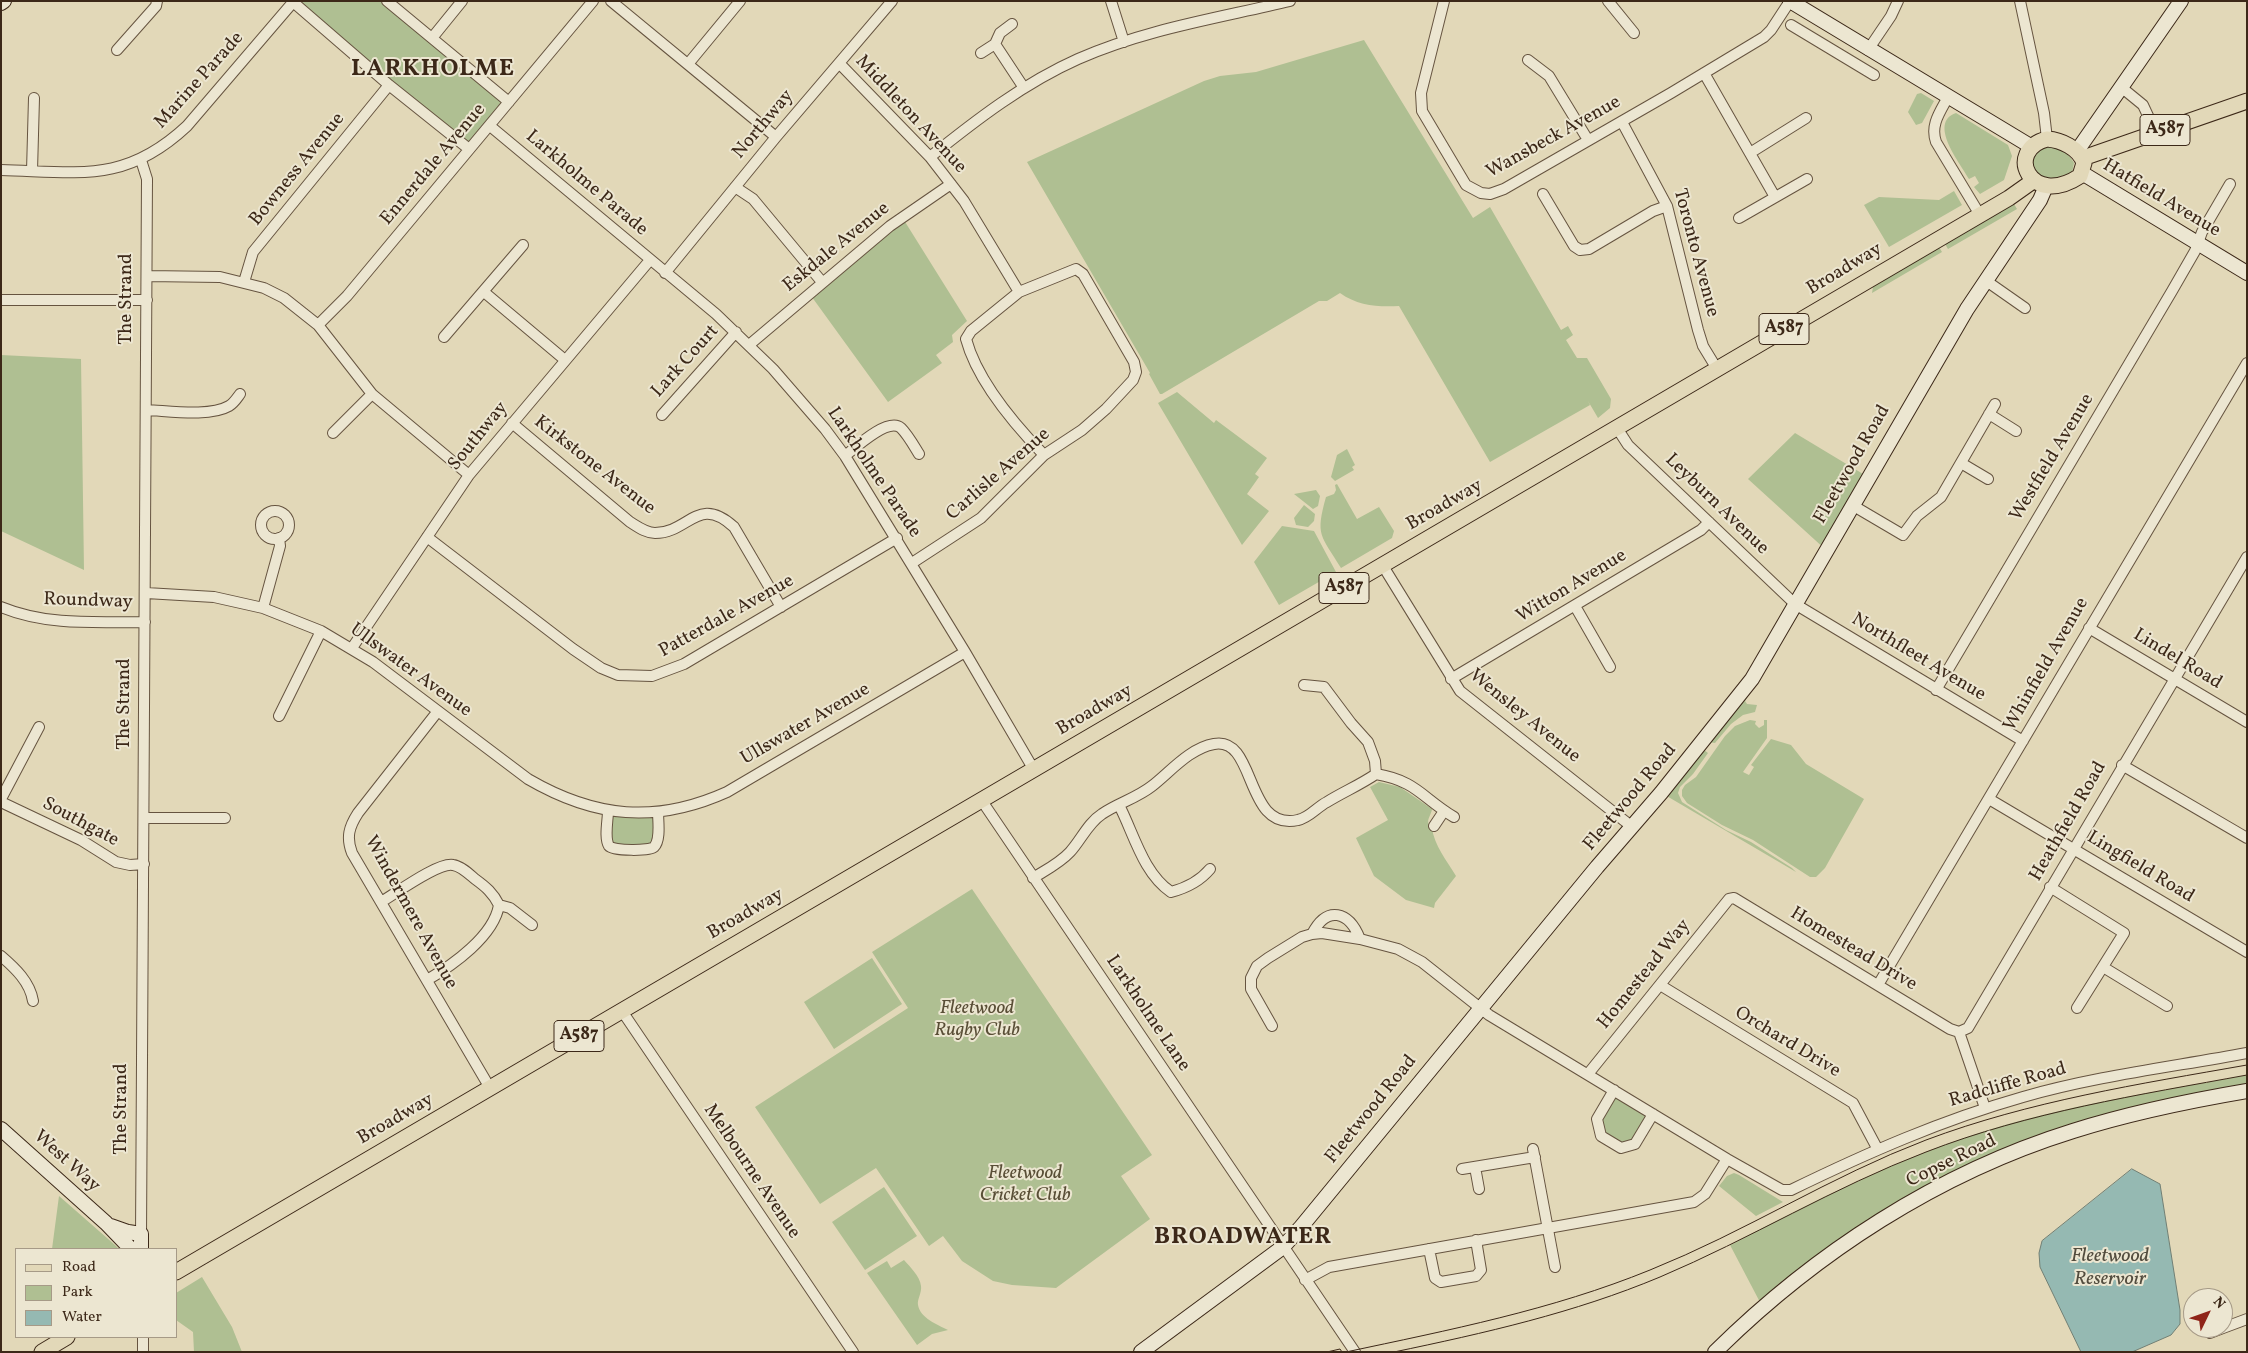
<!DOCTYPE html>
<style>
body{margin:0}
#map{position:relative;width:2248px;height:1353px;overflow:hidden;background:#e2d8b8;font-family:Vollkorn,serif}
canvas{display:block}
.frame{position:absolute;inset:0;border:2px solid #3c2818;pointer-events:none}
.legend{position:absolute;left:15px;top:1248px;width:162px;height:90px;box-sizing:border-box;background:#ece6d1;border:1px solid #a69a87;margin:0;padding:6px 9px;list-style:none;font-size:15px;color:#3c2818}
.legend li{display:flex;align-items:center;gap:10px;height:25px}
.legend b{width:25px;border:1px solid #a69a87}
.north{position:absolute;left:2183px;top:1288px;width:50px;height:50px;box-sizing:border-box;background:#ece6d1;border:1px solid #a69a87;border-radius:50%;rotate:48deg;font-size:14px;font-weight:700;line-height:20px;text-align:center;color:#3c2818}
.north::after{content:'';display:block;margin:auto;width:18px;height:22px;background:#8f2418;clip-path:polygon(50% 0,100% 100%,50% 72%,0 100%)}
</style>
<div id="map">
<canvas width="2248" height="1353"></canvas>
<div class="frame"></div>
<ul class="legend">
<li><b style="height:6px;background:#e2d8b8"></b>Road</li>
<li><b style="height:14px;background:#afbf92"></b>Park</li>
<li><b style="height:14px;background:#95b9b2"></b>Water</li>
</ul>
<div class="north">N</div>
</div>
<script>
const context = document.querySelector('canvas').getContext('2d');
context.lineJoin = 'round';
function fill(path, color) {
  context.fillStyle = color;
  context.fill(path, 'evenodd');
}
function trace(path, color, width, dash) {
  context.strokeStyle = color;
  context.lineWidth = width;
  context.lineCap = dash ? 'butt' : 'round';
  context.setLineDash(dash || []);
  context.stroke(path);
}
function write(font, color, halo, rows, align = 'center') {
  context.font = font + ' Vollkorn,serif';
  context.lineWidth = 4;
  context.setLineDash([]);
  context.textBaseline = 'middle';
  context.strokeStyle = halo;
  context.fillStyle = color;
  for (const [text, x, y, turn = 0] of rows) {
    context.save();
    context.translate(x, y);
    context.rotate((+turn || 0) * Math.PI / 180);
    context.textAlign = isNaN(turn) ? turn : align;
    if (halo) context.strokeText(text, 0, 0);
    context.fillText(text, 0, 0);
    context.restore();
  }
}
const green = new Path2D(`
 M294,1H387L509,102L469,149Z
 M1364,40L1473,218L1490,207L1561,330L1568,326L1573,335L1566,340L1577,358H1587L1611,399L1610,408L1598,418L1588,401L1590,405L1490,462L1399,306C1378,307 1358,306 1340,293L1327,301H1319L1162,394H1160L1149,374L1150,373L1027,162L1204,81L1220,76L1256,72Z
 M1921,93L1934,101L1922,123L1916,125L1908,112L1917,94Z
 M1956,113L2008,145L2012,156L2004,180L1980,194L1974,187L1979,183L1975,176L1969,179C1961,164 1927,123 1956,113Z
 M2044,146C2056,146 2068,151 2074,163L2072,173L2048,180L2033,171V155Z
 M1954,191L1962,205L1889,247L1864,205L1879,197L1939,200Z
 M2014,204L2017,209L1948,249L1945,244Z
 M902,217L967,321L952,335L953,342L936,355L942,363L888,402L809,293Z
 M1939,247L1942,252L1872,293L1873,287Z
 M1,355L81,359L84,570L1,531Z
 M1177,392L1214,423L1216,420L1267,458L1255,474L1259,477L1247,494L1269,511L1242,545L1158,403Z
 M1795,433L1868,477L1826,550L1748,479Z
 M1347,449L1355,465L1352,467L1354,470L1335,481L1331,477L1337,455Z
 M1337,484L1357,519L1379,507L1394,531L1392,538L1341,568C1321,535 1315,536 1326,497L1334,494L1336,490L1335,485Z
 M1316,490L1320,496L1318,506L1313,509L1294,494Z
 M1304,505L1315,514L1314,521L1308,527L1296,525L1294,518Z
 M1282,526L1314,531L1336,572L1279,605L1254,562Z
 M1746,694L1748,696L1745,701L1747,704L1757,705L1755,712L1743,715L1731,724L1715,743L1708,742Z
 M1750,720L1756,721L1755,724L1759,728L1764,725V720H1767V738L1743,772L1749,775L1754,767L1751,765L1771,739L1791,745L1806,764L1864,799L1825,868L1816,877H1810L1753,840L1722,825L1687,803L1682,796V790L1685,785L1696,777L1725,736L1735,726Z
 M1704,750L1708,753L1693,774L1680,787L1678,793L1682,802L1726,830L1751,842L1792,868L1796,872L1665,795Z
 M1379,782L1400,787L1432,809C1431,817 1424,821 1432,828C1434,845 1447,861 1456,876L1435,903L1434,908L1406,900L1374,876L1356,838L1388,820L1370,787Z
 M608,811L658,812L655,846H609Z
 M972,889L1152,1155L1121,1176L1150,1219L1056,1288L1012,1285L993,1281L962,1261L943,1236L929,1246L876,1168L820,1204L755,1107L908,1008L872,952Z
 M872,958L902,1004L834,1049L804,1002Z
 M2247,1075V1085L2185,1096L1956,1178L1762,1306L1730,1245C1811,1203 1890,1162 1976,1134C2064,1105 2156,1092 2247,1075Z
 M1614,1090L1653,1114L1635,1144L1621,1148L1601,1136L1597,1119Z
 M1734,1173L1739,1175L1783,1202L1756,1216L1719,1186L1727,1176Z
 M884,1187L917,1236L865,1270L832,1222Z
 M59,1196L115,1245L119,1249H52Z
 M904,1260C910,1267 920,1276 921,1286C922,1293 917,1299 918,1305C920,1318 938,1325 948,1330L932,1334L917,1345L867,1273L887,1261L891,1268Z
 M202,1277L232,1327L242,1352H194L193,1332L176,1320V1293Z`);
const water = new Path2D(`
 M2132,1169L2160,1184L2180,1310V1324L2171,1335L2132,1352H2081L2040,1267L2039,1253L2042,1241Z`);
const street = new Path2D(`
 M387,1L509,102
 M611,1L776,137
 M1111,1L1124,42
 M1444,1L1421,93L1422,111L1466,185L1481,193L1490,194L1504,189L1671,93L1764,37L1771,30L1790,1
 M1608,1L1634,33
 M2020,1L2044,113L2047,139
 M293,2L389,85L469,149
 M1791,25L1874,75
 M432,38L462,1
 M995,44L1024,88
 M117,50L156,6L157,1
 M1868,50L1891,16L1898,1
 M981,53L995,44L1000,33L1012,24
 M1528,60L1549,76L1588,140
 M839,63L930,157L964,201L1019,292
 M688,64L740,1
 M1704,73L1775,197
 M2121,87L2143,105L2156,133
 M1948,97C1940,112 1930,125 1936,142L1980,215
 M1622,122L1667,206L1698,330L1703,346L1717,369
 M490,126L716,314L773,369L825,429L845,456L965,652L1034,770
 M1750,153L1806,118
 M930,157C976,120 1024,83 1078,59C1146,29 1219,18 1290,1
 M141,160L147,179L141,1234
 M1,170C79,172 125,184 187,126L294,1
 M32,171L34,98
 M735,187L753,199L822,282
 M1543,194L1574,246L1580,250L1589,249L1653,211L1667,206
 M1739,218L1807,179
 M665,273L776,137L892,1
 M147,276L220,277L264,288L284,298L318,325L372,394L469,475
 M1985,280L2025,308
 M244,282L253,252L389,85
 M484,292L565,360
 M1,300H147
 M318,325L347,296L593,1
 M444,337L523,245
 M749,345L890,226L951,184
 M147,410C170,411 210,417 229,406C234,403 237,398 240,394
 M1989,414L2016,431
 M662,415L736,332
 M512,423L630,522C638,527 646,533 655,533C689,533 698,494 734,527L781,607
 M1617,428L1628,445L1795,604L2023,741
 M333,433L372,394
 M845,456C856,447 888,417 901,428C908,435 914,446 919,454
 M1961,463L1988,479
 M1852,505L1903,535L1917,516L1941,497L1995,404
 M261 525a14 14 0 1 1 28 0a14 14 0 1 1-28 0Z
 M427,537L573,649L601,668L618,675L652,676L684,664L897,538
 M912,563L981,518L1044,455L1082,430L1106,409L1133,380L1136,372L1134,362L1083,274L1076,269L1019,292L971,331L966,339C977,380 1015,425 1044,455
 M1383,566L1460,691L1631,826
 M146,593L214,597L263,608L321,631L373,662L528,779C595,818 656,824 727,792L965,652
 M1575,606L1610,667
 M1,607C47,626 96,622 145,622
 M263,608L280,546L279,538
 M2089,628L2247,722
 M352,648L469,475L650,260
 M1451,679L1701,530L1709,522
 M1304,685L1324,687L1351,723L1368,742L1375,761L1376,774
 M1936,690L2172,291L2195,251L2202,232L2230,184
 M438,711L358,813C349,827 346,837 352,853L490,1088
 M279,716L321,631
 M2122,765L2247,838
 M1,799L39,727
 M1989,799L2247,952
 M982,801L1355,1352
 M1,802L81,840L116,862L130,865L144,864
 M1119,805C1134,834 1143,873 1171,892C1186,888 1200,881 1210,869
 M608,811C608,820 604,838 609,846C613,851 650,851 654,847C661,840 658,821 658,812
 M144,818H225
 M1434,826L1444,811
 M1033,878C1046,870 1060,863 1070,852C1081,840 1088,823 1102,814C1118,803 1137,798 1152,786C1170,772 1190,748 1214,744C1257,736 1244,832 1298,820C1309,818 1317,807 1327,802C1343,792 1360,785 1376,774C1417,781 1422,798 1454,817
 M2050,887L2124,933L2077,1008
 M381,902C395,894 438,862 453,865C461,866 469,874 475,879C486,887 493,893 499,905L510,908L532,925
 M1312,934C1327,905 1349,911 1360,939
 M1,956C15,968 30,982 33,1001
 M2103,967L2167,1006
 M427,980C453,965 494,936 499,905
 M1660,985L1853,1103L1877,1148
 M1878,985L2247,363
 M622,1011L853,1352
 M1272,1026L1251,989V978L1257,966L1268,958L1302,937L1312,934L1322,933L1360,939L1398,949L1422,962L1489,1015L1727,1159L1782,1190H1791C1867,1153 1942,1120 2023,1097C2096,1076 2172,1067 2247,1053
 M1959,1032L1968,1028L2247,557
 M1959,1032L1985,1108
 M1588,1074L1729,899L1734,898L1950,1029L1959,1032
 M1614,1090L1597,1119L1601,1136L1621,1148L1635,1144L1653,1114
 M1533,1149L1555,1267
 M1475,1167L1479,1189
 M1462,1169L1535,1157
 M1429,1249L1435,1278L1441,1282L1476,1276L1481,1270L1476,1240
 M1305,1280L1329,1267L1694,1202L1705,1194L1727,1159
 M2223,1328L2247,1319
 M2210,1333L2223,1328
 M143,1337V1352`);
const secondary = new Path2D(`
 M1790,1L2032,147
 M1,3L4,1
 M2077,151L2181,1
 M2082,173L2247,273
 M1,1129L106,1223L131,1249
 M111,1226L128,1232L141,1234V1249
 M1141,1352L1283,1247L1301,1227L1597,867L1661,793L1752,679L1967,309L2040,200L2046,186
 M1715,1352C1815,1253 1938,1173 2073,1131C2130,1113 2188,1101 2247,1091`);
const primary = new Path2D(`
 M2047,139C2061,140 2079,148 2084,163L2080,176C2030,209 2004,150 2047,139Z
 M2083,158L2247,101
 M176,1272L2009,198L2033,181
 M42,1352L67,1337`);
const tram = new Path2D(`
 M1327,1352L1340,1349L1342,1352
 M1346,1352C1449,1330 1552,1310 1650,1270C1745,1232 1831,1176 1926,1140C2030,1101 2139,1084 2247,1065
 M1394,1352C1485,1333 1574,1313 1660,1277C1750,1239 1834,1187 1926,1152C2029,1112 2138,1095 2247,1075`);
const shields = [
 [2165,130,50],
 [1784,329,50],
 [1344,588,50],
 [579,1036,50]
];
const shieldNames = [
 ["A587",2165,130],
 ["A587",1784,329],
 ["A587",1344,588],
 ["A587",579,1036]
];
const streetNames = [
 ["Marine Parade",200,81,-48],
 ["Middleton Avenue",910,115,47],
 ["Northway",764,125,-50],
 ["Wansbeck Avenue",1554,138,-29],
 ["Ennerdale Avenue",434,165,-50],
 ["Bowness Avenue",298,170,-51],
 ["Larkholme Parade",586,184,40],
 ["Hatfield Avenue",2161,199,31],
 ["Eskdale Avenue",837,248,-39],
 ["Toronto Avenue",1695,253,75],
 ["Broadway",1845,270,-31],
 ["The Strand",128,299,-90],
 ["Lark Court",686,362,-48],
 ["Southway",479,437,-51],
 ["Westfield Avenue",2053,458,-59],
 ["Fleetwood Road",1853,465,-60],
 ["Kirkstone Avenue",594,466,38],
 ["Larkholme Parade",873,473,56],
 ["Carlisle Avenue",999,475,-41],
 ["Leyburn Avenue",1716,505,44],
 ["Broadway",1445,506,-30],
 ["Witton Avenue",1572,587,-31],
 ["Roundway",88,602,2],
 ["Patterdale Avenue",727,617,-29],
 ["Northfleet Avenue",1918,658,31],
 ["Lindel Road",2177,660,31],
 ["Whinfield Avenue",2047,665,-60],
 ["Ullswater Avenue",410,671,36],
 ["The Strand",126,704,-90],
 ["Broadway",1095,711,-30],
 ["Wensley Avenue",1524,717,39],
 ["Ullswater Avenue",806,725,-30],
 ["Fleetwood Road",1631,798,-50],
 ["Heathfield Road",2069,822,-60],
 ["Southgate",80,823,28],
 ["Lingfield Road",2140,868,31],
 ["Windermere Avenue",410,913,61],
 ["Broadway",746,915,-30],
 ["Homestead Drive",1853,950,31],
 ["Homestead Way",1645,975,-51],
 ["Larkholme Lane",1147,1014,56],
 ["Orchard Drive",1787,1043,31],
 ["Radcliffe Road",2008,1086,-16],
 ["The Strand",123,1109,-90],
 ["Fleetwood Road",1372,1110,-51],
 ["Broadway",396,1120,-30],
 ["West Way",66,1162,42],
 ["Copse Road",1952,1162,-26],
 ["Melbourne Avenue",751,1172,56]
];
const parkNames = [
 ["Fleetwood",977,1010],
 ["Rugby Club",977,1032],
 ["Fleetwood",1025,1175],
 ["Cricket Club",1025,1197]
];
const waterNames = [
 ["Fleetwood",2110,1257],
 ["Reservoir",2110,1280]
];
const districtNames = [
 ["LARKHOLME",433,71],
 ["BROADWATER",1243,1239]
];
fill(green, '#afbf92');
fill(water, '#95b9b2');
trace(water, '#717f74', 1);
trace(street, '#665440', 12);
trace(secondary, '#3c2818', 16);
trace(primary, '#3c2818', 17);
trace(street, '#ece6d1', 10);
trace(secondary, '#ece6d1', 14);
trace(primary, '#e2d8b8', 15);
trace(tram, '#3c2818', 1);
for (const [x, y, w] of shields) {
  const box = new Path2D();
  box.roundRect(x - w / 2, y - 15.5, w, 31, 4);
  context.fillStyle = '#ece6d1';
  context.fill(box);
  trace(box, '#3c2818', 1);
}
write('bold 18px', '#3c2818', null, shieldNames);
write('19px', '#3c2818', '#ece6d1', streetNames);
write('italic 19px', '#594e36', '#ece6d1', parkNames);
write('italic 20px', '#524c3e', '#ece6d1', waterNames);
context.letterSpacing = '1px';
write('bold 24px', '#3c2818', '#ece6d1', districtNames);
context.letterSpacing = '0px';
</script>
